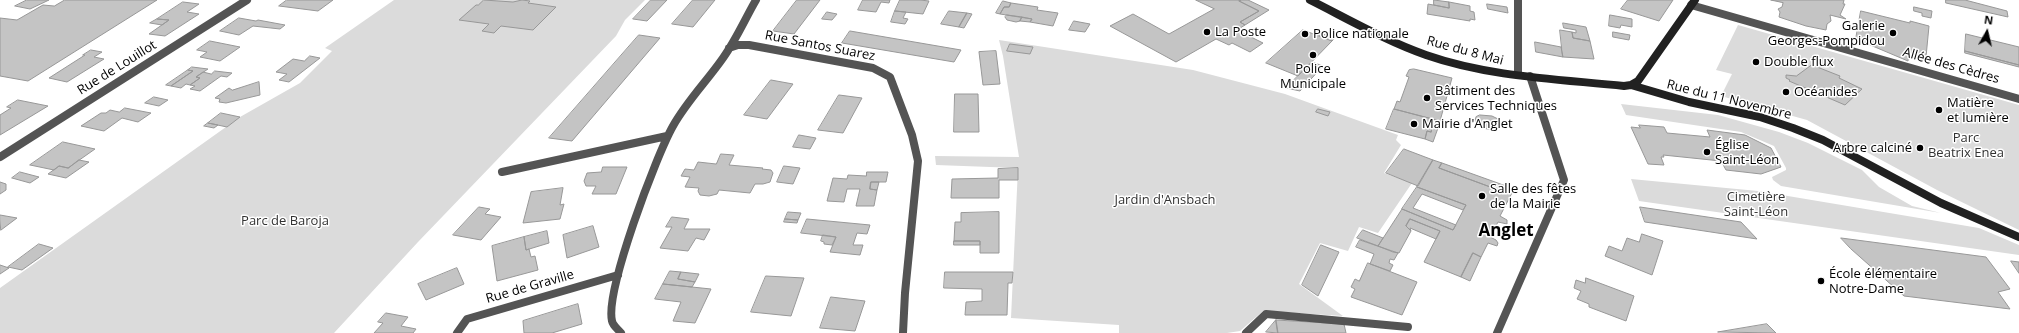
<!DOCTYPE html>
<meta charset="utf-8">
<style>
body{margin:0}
#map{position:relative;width:2019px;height:333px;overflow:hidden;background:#fff;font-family:"Open Sans",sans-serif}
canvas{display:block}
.north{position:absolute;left:1967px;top:12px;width:40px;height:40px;-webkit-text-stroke:3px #fff;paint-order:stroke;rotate:8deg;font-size:11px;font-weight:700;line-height:16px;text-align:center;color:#000}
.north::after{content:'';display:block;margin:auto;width:14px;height:18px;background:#000;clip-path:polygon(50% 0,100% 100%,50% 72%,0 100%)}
</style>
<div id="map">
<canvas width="2019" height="333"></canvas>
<div class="north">N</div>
</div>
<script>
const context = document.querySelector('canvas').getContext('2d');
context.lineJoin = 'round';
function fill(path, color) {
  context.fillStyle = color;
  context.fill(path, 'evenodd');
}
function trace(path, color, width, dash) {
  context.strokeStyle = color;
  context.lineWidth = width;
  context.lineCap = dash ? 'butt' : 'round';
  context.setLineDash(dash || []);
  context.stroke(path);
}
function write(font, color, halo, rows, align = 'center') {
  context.font = font + ' "Open Sans",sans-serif';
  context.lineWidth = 3;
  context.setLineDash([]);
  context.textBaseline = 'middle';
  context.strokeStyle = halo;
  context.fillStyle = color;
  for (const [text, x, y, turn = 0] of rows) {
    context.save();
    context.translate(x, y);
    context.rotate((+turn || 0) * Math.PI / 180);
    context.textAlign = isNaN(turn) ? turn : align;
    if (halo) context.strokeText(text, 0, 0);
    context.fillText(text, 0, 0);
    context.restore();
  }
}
const green = new Path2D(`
 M394,0H645L625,20L616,36L418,242L334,333H0V288L240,117L300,83L332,51L325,48Z
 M1738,25L2019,105V230L1937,190L1807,120L1721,96L1732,74L1716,70Z
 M999,40L1193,70L1285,94L1398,135L1396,140L1401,145L1384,173L1412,183L1378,233L1359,227L1348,251L1320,243L1299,284L1343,316L1263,311L1240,331L1227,333H1119V325L1011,318L1018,168L936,165L935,156L1019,157L1003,56Z
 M1621,104L1718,115L1779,132L1808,143L1862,170L1879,187L1912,206L1941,213L1781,186L1773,180L1772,177L1786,170V168L1774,146L1741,132L1626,115Z
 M1631,179L1758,191L1979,228L2019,245V255L1639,201Z`);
const building = new Path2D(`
 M27,0H49L30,9L15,6Z
 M65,0H157L28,81L0,76V18L17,20L43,5L54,6Z
 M287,0H333L318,11L279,6Z
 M484,0L513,2L522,0L530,1L528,3L556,7L533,30L501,26L494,33L482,31L489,24L459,20L476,5H478Z
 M651,0H667L647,21L633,19Z
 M693,0H715L693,27L672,24Z
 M797,0H820L794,34L773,31Z
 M863,0H890L889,3L881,2L876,12L858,10Z
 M900,0H920L929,1L923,14L895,11Z
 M1196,0H1241L1239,1L1259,11L1240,22L1245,25L1237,30L1263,43L1250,52L1232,43L1229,45L1216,39L1176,62L1110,26L1133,14L1169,34L1214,9Z
 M1241,0H1248L1269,10L1245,25L1240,22L1259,11L1239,1Z
 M1434,0L1449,2V8L1434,5Z
 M1628,0H1673L1659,21L1621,9Z
 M1771,0H1844L1843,4H1845L1840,15L1846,19L1830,15L1831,21L1827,24L1826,30L1806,26L1779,17L1780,12L1778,9L1782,7L1783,3Z
 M1946,0H1965L2007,11L2008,17L1946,3Z
 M1003,1L1011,3L1009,7H1004L1000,14L996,13Z
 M183,2L199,4L187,12L199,14L165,36L149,34L169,20L157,19Z
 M1449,2L1470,6V11L1474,12L1475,20L1470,19V21L1427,14L1428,4L1449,8Z
 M1011,3L1038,7L1037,10L1058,13L1053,26L1030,22L1032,19L1000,14L1004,7H1009Z
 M1487,4L1507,7L1508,13L1488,9Z
 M1914,7L1932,11L1931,18L1922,16V13L1914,11Z
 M895,11L906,12L903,18L908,19L905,24L891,22Z
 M949,11L967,13L959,27L941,24Z
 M1861,11L1910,23V21L1929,26L1926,57L1909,52L1908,61L1856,39Z
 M827,12L837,14L832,20L822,19Z
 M967,13L972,14L964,28L959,27Z
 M1007,15L1022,17L1020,21L1016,22L1007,20L1005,17Z
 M1610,15L1632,19V27L1621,25L1620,28L1609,26Z
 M1022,17L1032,19L1030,22L1020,21Z
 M239,18L256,21L258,20L285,25L280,29L253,26L239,35L220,31Z
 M157,19L169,20L162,25L150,23Z
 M1074,21L1090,24L1085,32L1069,30Z
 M1563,23L1586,27L1590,41L1573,38L1572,32L1576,33V30L1564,28Z
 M1303,30L1332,41L1298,76L1266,63Z
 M1560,30L1572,32L1573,38L1590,41L1594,59L1563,57Z
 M850,31L961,50L954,62L842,43Z
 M1317,32L1335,38L1332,41L1315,34Z
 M1613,32L1630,35L1629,40L1613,37Z
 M1966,34L2019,47V65L1965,51Z
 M639,35L660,38L572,141L549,138Z
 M210,41L240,47L220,61L200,57L207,52L197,50Z
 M1535,42L1561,47L1563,57L1536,52Z
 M1010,44L1033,47L1030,54L1007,51Z
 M91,50L102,52L94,57L104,59L67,82L49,78L85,55H83Z
 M996,51L1000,84L983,85L979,52Z
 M1965,51L2019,65V67L1965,53Z
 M310,56L320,58L289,82L279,80L287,74L276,72L293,59L304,61Z
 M1312,62L1323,66L1300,91L1286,88Z
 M1812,65L1840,76L1839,78L1862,89L1845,105L1789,81L1790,80L1786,78V75L1796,76Z
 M192,67L208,69L196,77L200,78L190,85L186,84L181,88L171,86L193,71L188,70Z
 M1414,69L1452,78L1440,121L1394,109L1397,101L1400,102L1409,77L1406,76L1409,70Z
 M188,70L193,71L171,86L166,85Z
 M215,71L232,73L227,77L221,76L200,91L190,89L195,86L190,85L200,78L196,77L203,72L211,74Z
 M771,80L793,84L767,119L744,115Z
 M259,82L260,95L226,103L219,102L220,99L215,98L229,88L232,90Z
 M955,94H978L979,132H954Z
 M839,95L862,98L843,133L818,130Z
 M154,97L168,100L159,106L145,103Z
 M18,100L48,106L0,135V115L11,108L7,107Z
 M125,108L151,113L138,122L122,118L104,131L81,126L101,113H106L110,110L119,112Z
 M1318,109L1330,112L1328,116L1316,112Z
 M1394,109L1440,121L1438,128L1432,127L1431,132L1427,131L1425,139L1386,129Z
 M221,113L240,117L227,127L208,123Z
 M1480,115L1492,116L1498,119L1502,123L1501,127L1493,130L1482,128L1475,121L1476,117Z
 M208,123L218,125L214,128L204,126Z
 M1639,125L1664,127L1667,133L1710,137L1707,130L1745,135L1771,148L1781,167L1761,174L1726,170L1721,161L1663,155L1664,157H1661L1664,165L1648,164L1631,127L1640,128Z
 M1432,127L1438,128L1433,142L1425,139L1427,131L1431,132Z
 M799,135L816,138L810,149L793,147Z
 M63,142L95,149L68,168L59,166L54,170L30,165Z
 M1404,149L1433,160L1418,186L1386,173Z
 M721,154L734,155L729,165L763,168L762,169L771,170L773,173L770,182L763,184H755L750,193L719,190L717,194L709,196L700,195L698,191L699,188L685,187L690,177L681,176L685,169L694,170L698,162L716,164Z
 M79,160L89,162L66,178L48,174L59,166L68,168Z
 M1433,160L1442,163L1439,168L1493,188L1495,182L1514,189L1500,216L1507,220V224L1498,222L1490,237L1496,240L1498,243L1497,246L1488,243L1481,257L1473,253L1461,277L1424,262L1440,231L1410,219L1406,226L1411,231L1399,253L1393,252L1378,246L1402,209L1453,230L1466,205L1417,187Z
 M1442,163L1495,182L1493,188L1439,168Z
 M784,166L800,168L793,184L777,182Z
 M603,167H627L616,194H592L596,186H586L584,181L587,173L601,172Z
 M1018,168V180H999V198H951L952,179L998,178V169Z
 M20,172L39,177L30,183L12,178Z
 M867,172H888L886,182H871L870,189L877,190L874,206H856L860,189H847L844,202L827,201L833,178L847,179L848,175L866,176Z
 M0,182L6,184V190L0,194Z
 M871,182H879L877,190L870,189Z
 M1417,187L1466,205L1463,210L1422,194L1413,208L1456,225L1453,230L1402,209Z
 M563,188L560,205L564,204L560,219L523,223L531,192Z
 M479,207L490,209L485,214L501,217L481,240L453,235Z
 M1640,207L1741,222L1757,239L1645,222Z
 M788,212L801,213L798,220L785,219Z
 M999,212V253H980V241H954L955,222H961V213Z
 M0,215L17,218L1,230Z
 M672,217L689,219L684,229H710L704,240L696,238L688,251L660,248L672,227H666Z
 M785,219L798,220L797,223L784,222Z
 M807,219L870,225L867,234L857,233L853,245H863L860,255L830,252L836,237L801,233Z
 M1410,219L1440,231L1436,239L1410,228L1411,231L1406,226Z
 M593,226L599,247L567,258L563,235Z
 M1363,230L1383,238L1378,246L1357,238Z
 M547,231L549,243L526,250L524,237Z
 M1642,234L1663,241L1652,275L1605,256L1609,246L1622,251L1627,238L1639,242Z
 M823,235L836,237L832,245L824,244V242L821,241Z
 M524,237L526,250L529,249L531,257L535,256L538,270L497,281L492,246Z
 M1841,238L1986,257L2010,289L1998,292L2010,309L1904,296L1851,249Z
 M1360,240L1398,253L1394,260L1390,259L1389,263L1393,265L1390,271L1370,264L1374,254L1356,247Z
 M954,241H980V245H954Z
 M39,244L53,248L22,270L8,267Z
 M1321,245L1339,252L1318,296L1302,285Z
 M1473,253L1481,257L1470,281L1461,277Z
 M2011,261L2019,262V273Z
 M1368,263L1417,282L1402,315L1351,297L1355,289L1351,287L1355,279L1359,281Z
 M0,265L9,268L0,274Z
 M457,268L464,284L426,300L418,284Z
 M670,271L681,272L678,279L695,282L692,287L663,284Z
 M681,272L699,274L695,282L678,279Z
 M945,272H1013L1012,283H1008L1007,315H965L966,302L982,301V289L944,288Z
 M766,276L804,278L791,316L751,312Z
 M1586,278L1634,296L1626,321L1589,307V304L1577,299L1581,291L1574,288L1576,280L1585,283Z
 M663,284L711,289L695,323L673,321L681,302L655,299Z
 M831,297L865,301L855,331L820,328Z
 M578,304L582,324L552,333H524L523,321Z
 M386,313L408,317L401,326L416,329L413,333H374L383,323L378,322Z
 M1276,320L1344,324L1346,333H1278Z
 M1276,320L1278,333L1266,332Z
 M1767,324L1776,333L1718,332Z`);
const street = new Path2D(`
 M1518,0V75
 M1691,5L2019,99
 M729,48L738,45H749L873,68L890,77L912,135L918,161L905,293L903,333
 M0,157L247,0
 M502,172L667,136
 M457,333L467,319L618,275
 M621,333C618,329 613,326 612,321C605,291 656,156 673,126C687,101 707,81 723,58C736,40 745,19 756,0
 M1246,333L1266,314L1408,327
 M1497,333L1564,180L1530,76`);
const secondary = new Path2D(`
 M1310,0C1348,19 1386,41 1426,55C1489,77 1558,79 1624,86L1631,85L1689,102L1760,117L1793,128L1823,140L1941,203L2019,237
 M1631,85L1638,81L1695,0`);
const markers = [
 [1207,32,4,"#000"],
 [1893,33,4,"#000"],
 [1305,34,4,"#000"],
 [1313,55,4,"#000"],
 [1756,62,4,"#000"],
 [1786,92,4,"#000"],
 [1427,98,4,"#000"],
 [1939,110,4,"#000"],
 [1414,124,4,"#000"],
 [1920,148,4,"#000"],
 [1707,152,4,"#000"],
 [1482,196,4,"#000"],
 [1821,281,4,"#000"]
];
const poiNames = [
 ["Galerie",1885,26,"right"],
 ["Georges-Pompidou",1885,41,"right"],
 ["La Poste",1215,32],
 ["Police nationale",1313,34],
 ["Double flux",1764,62],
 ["Police",1313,69,"center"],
 ["Municipale",1313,84,"center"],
 ["Bâtiment des",1435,91],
 ["Services Techniques",1435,106],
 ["Océanides",1794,92],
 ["Matière",1947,103],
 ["et lumière",1947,118],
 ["Mairie d'Anglet",1422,124],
 ["Église",1715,145],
 ["Saint-Léon",1715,160],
 ["Arbre calciné",1912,148,"right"],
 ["Salle des fêtes",1490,189],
 ["de la Mairie",1490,204],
 ["École élémentaire",1829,274],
 ["Notre-Dame",1829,289]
];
const streetNames = [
 ["Rue Santos Suarez",820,46,11],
 ["Rue du 8 Mai",1465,51,15],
 ["Allée des Cèdres",1951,66,16],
 ["Rue de Louillot",117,68,-32],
 ["Rue du 11 Novembre",1729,100,14],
 ["Rue de Graville",530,287,-16]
];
const parkNames = [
 ["Parc",1966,138],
 ["Beatrix Enea",1966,153],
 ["Cimetière",1756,197],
 ["Saint-Léon",1756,212],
 ["Jardin d'Ansbach",1165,200],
 ["Parc de Baroja",285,221]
];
const districtNames = [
 ["Anglet",1506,231]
];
fill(green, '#dbdbdb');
fill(building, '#c4c4c4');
trace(building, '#989898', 1);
trace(street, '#545454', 8);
trace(secondary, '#212121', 8);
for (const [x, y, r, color] of markers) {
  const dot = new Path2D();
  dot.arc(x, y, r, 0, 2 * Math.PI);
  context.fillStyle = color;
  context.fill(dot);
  trace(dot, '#fff', 1.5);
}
write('13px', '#000', '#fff', poiNames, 'left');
write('13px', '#000', '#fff', streetNames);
write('13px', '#323232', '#fff', parkNames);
write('bold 17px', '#000', '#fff', districtNames);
</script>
